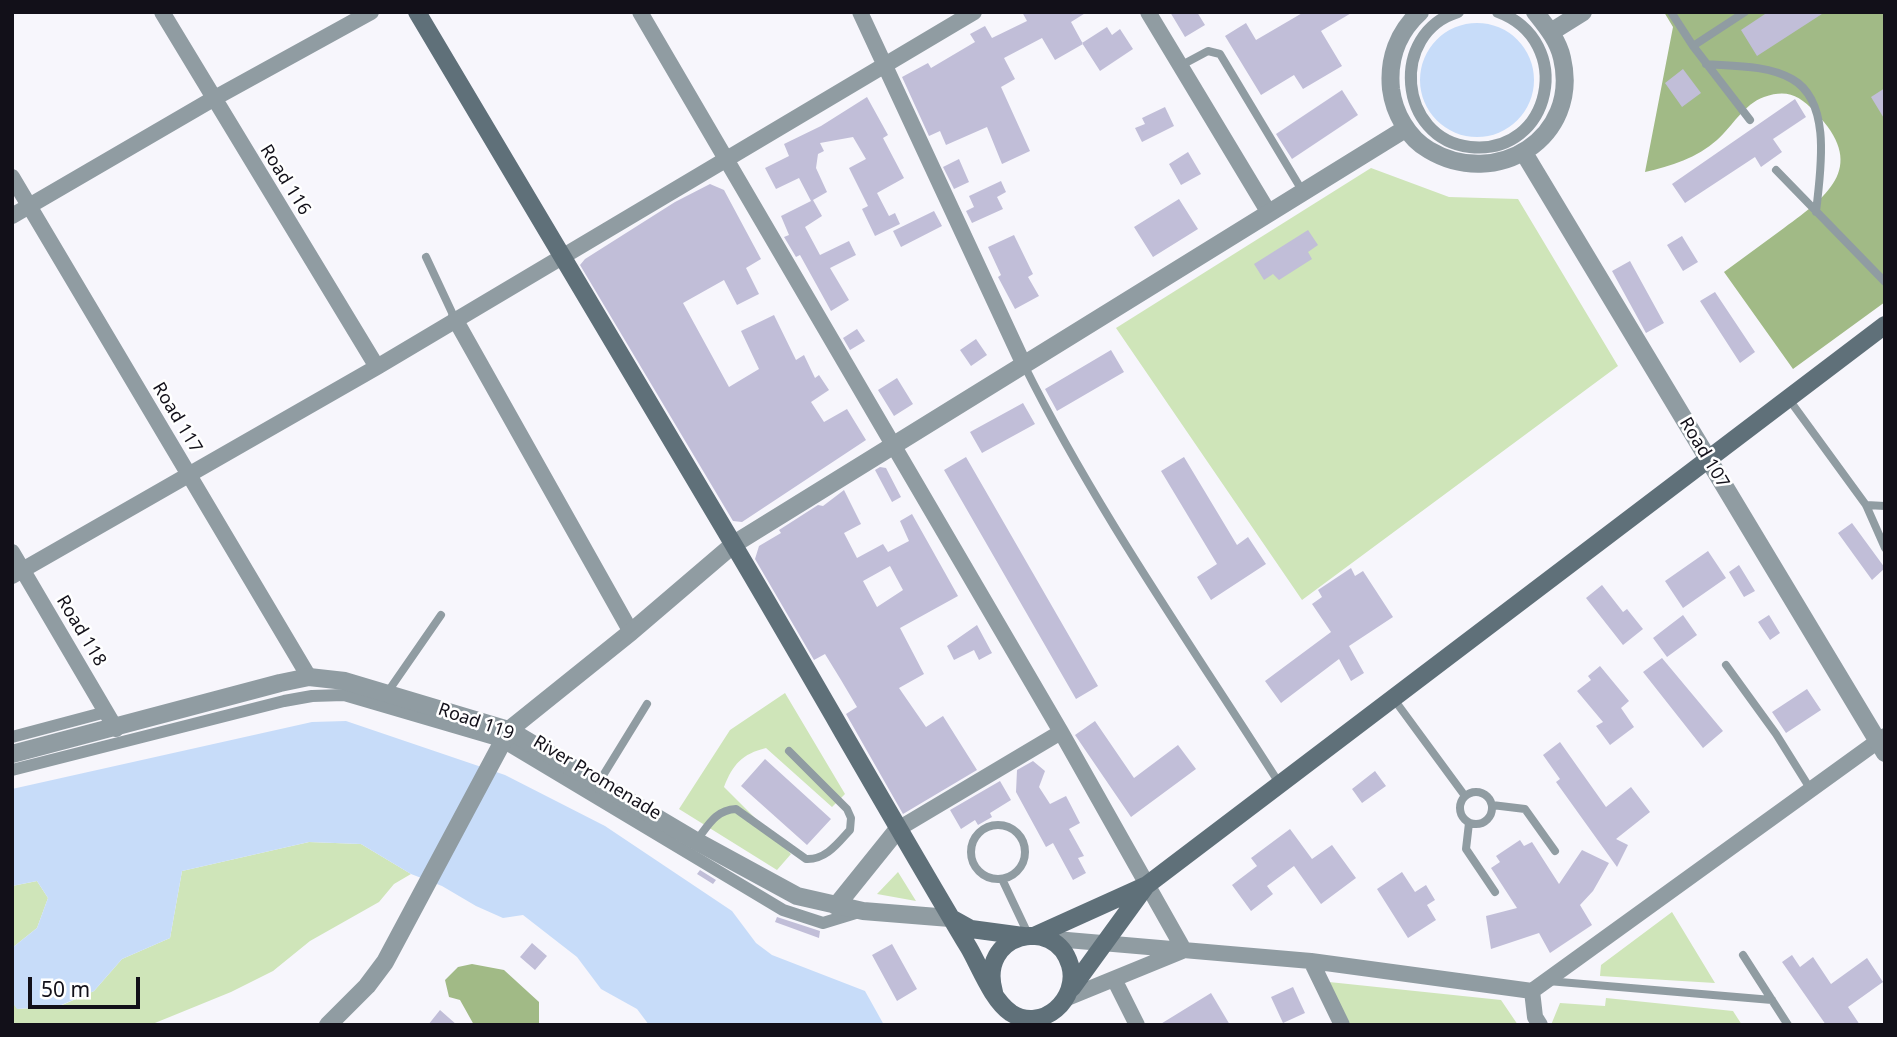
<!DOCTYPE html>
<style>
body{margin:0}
#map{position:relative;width:1897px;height:1037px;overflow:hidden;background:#f7f6fc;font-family:"Noto Sans",sans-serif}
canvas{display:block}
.frame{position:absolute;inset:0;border:14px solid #121019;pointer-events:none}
.scale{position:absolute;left:28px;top:977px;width:112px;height:32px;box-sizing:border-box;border:4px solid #121019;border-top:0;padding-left:9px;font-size:21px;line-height:24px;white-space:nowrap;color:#121019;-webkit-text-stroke:5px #fff;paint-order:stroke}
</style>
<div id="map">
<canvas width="1897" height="1037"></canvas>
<div class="frame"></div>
<div class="scale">50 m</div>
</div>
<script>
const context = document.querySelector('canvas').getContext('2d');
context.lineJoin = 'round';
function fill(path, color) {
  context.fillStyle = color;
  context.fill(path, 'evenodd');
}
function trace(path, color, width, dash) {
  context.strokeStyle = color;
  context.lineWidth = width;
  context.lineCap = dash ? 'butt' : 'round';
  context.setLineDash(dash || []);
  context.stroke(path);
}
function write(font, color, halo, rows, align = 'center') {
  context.font = font + ' "Noto Sans",sans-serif';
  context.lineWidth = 5;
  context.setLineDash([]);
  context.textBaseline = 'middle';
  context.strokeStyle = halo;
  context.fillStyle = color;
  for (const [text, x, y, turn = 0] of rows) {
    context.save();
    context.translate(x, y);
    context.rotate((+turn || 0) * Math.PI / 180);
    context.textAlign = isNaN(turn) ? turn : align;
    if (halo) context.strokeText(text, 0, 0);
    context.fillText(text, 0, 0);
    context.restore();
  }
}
const green = new Path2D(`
 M1371,168L1449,197L1518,199L1618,366L1302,600L1116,328Z
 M785,693L845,794L832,807L766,748C742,754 733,764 724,787L791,854L777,870L679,809L730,730Z
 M309,842L361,844L411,874L394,884L379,902L310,941L273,971L231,992L150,1025H12V1002L18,1009L60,1006L94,991L122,959L170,938L182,871Z
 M898,872L916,901L877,894Z
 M37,881L48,898L37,928L12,948V886Z
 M1672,912L1715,983L1600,976L1601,965Z
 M1329,982L1501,1000L1518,1025H1348Z
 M1606,998L1733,1011L1742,1025H1551L1560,1003L1605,1006Z`);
const forest = new Path2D(`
 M1664,12H1885V302L1793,369L1724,272C1744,257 1764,243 1784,228C1831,194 1867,165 1815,112C1799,95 1787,89 1764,97C1744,104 1732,127 1717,140C1697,158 1671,166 1645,172L1673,27Z
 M472,964L504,970L539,1002V1025H474L460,1000L449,997L445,980L458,967Z`);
const water = new Path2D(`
 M1420 80a57 57 0 1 1 114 0a57 57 0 1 1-114 0Z
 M346,721L505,775L605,826L732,911L756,943L772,955L865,991L884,1025H649L637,1009L601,989L577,957L523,915L503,918L476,906L442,886L411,874L361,844L309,842L182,871L170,938L122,959L94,991L59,1006L17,1009L12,1002V948L37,928L48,898L37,881L12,886V789L312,722Z`);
const building = new Path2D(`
 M1022,12H1087L1071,22L1083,44L1055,60L1042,38L1004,58L1015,79L1001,87L1030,151L1002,164L987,127L946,145L940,131L929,136L902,77L928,63L931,68L975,42L970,34L985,26L992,38L1027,21Z
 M1170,12H1197L1205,25L1185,37Z
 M1304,12H1353L1321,31L1342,66L1303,89L1294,75L1261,95L1225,36L1246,23L1256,40Z
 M1768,12H1825L1757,56L1741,30Z
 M1107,27L1112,35L1120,29L1133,49L1100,71L1082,43Z
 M1683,69L1701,93L1682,107L1665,83Z
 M1885,88V120L1871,97Z
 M1342,90L1358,115L1292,159L1276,134Z
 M867,97L888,135L883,138L904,178L877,193L889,216L895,213L900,224L875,236L862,209L868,206L849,168L866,159L853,137L820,143L824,151L818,154L816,168L827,192L813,200L822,216L805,227L820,255L849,241L856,255L830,268L849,300L831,311L800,255L796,257L784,237L789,235L781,216L811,201L799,178L776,189L765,168L789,156L784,144L821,126Z
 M1795,99L1806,117L1773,139L1782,152L1761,167L1755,157L1685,203L1672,184Z
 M1165,107L1174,126L1142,142L1135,128L1145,124L1142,118Z
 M1188,152L1201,174L1181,185L1169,164Z
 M959,159L969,182L954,189L943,167Z
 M1001,181L1006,192L997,197L1003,209L972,223L966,211L974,207L969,196Z
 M710,184L724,190L761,259L746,268L759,294L737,305L724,280L683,303L729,387L759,369L741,331L774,315L796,360L804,355L815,378L819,375L829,390L811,402L824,422L847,409L866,440L742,522L733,521L580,265L585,259L675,202Z
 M1179,199L1198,229L1153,257L1134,227Z
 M934,211L942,226L901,247L893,231Z
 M1308,230L1318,245L1308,252L1312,259L1279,280L1273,274L1264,280L1254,264Z
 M1014,235L1033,274L1028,277L1039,296L1015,309L998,277L1001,275L988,247Z
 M1682,236L1698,262L1683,271L1667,245Z
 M1630,261L1664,323L1646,333L1612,271Z
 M1715,292L1755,352L1740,363L1700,301Z
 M857,329L865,341L850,350L843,338Z
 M976,339L987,355L971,366L960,350Z
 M1111,350L1124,372L1057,411L1045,389Z
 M897,378L913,404L894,416L878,390Z
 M1023,403L1035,424L982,453L970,432Z
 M966,457L1098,686L1076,699L944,470Z
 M1184,457L1237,545L1248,537L1266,564L1211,600L1197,577L1217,564L1161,471Z
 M880,467L886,468L901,497L892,502L875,470Z
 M844,490L861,524L844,533L857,558L883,544L888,552L909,541L900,521L912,514L958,596L900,628L924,674L899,688L926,727L943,716L977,770L903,814L846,714L857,707L841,680L825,654L814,660L755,559L759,546L781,533L779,530L818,505L823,506ZM890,566L903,590L877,607L863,581Z
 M1852,523L1885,568L1872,580L1838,533Z
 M1708,551L1726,578L1683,608L1665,581Z
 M1739,565L1755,591L1744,597L1729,572Z
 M1351,568L1355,576L1363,571L1393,617L1349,646L1364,673L1351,681L1339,659L1281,703L1265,681L1331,632L1312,604L1322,597L1318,590Z
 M1602,585L1623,612L1627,609L1643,629L1623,645L1586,598Z
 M1683,615L1697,635L1667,657L1653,638Z
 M1769,615L1780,633L1770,640L1758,622Z
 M977,625L992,653L979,660L974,650L954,660L947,646Z
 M1662,658L1723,731L1703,748L1643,672Z
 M1600,666L1629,701L1621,708L1634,727L1610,745L1596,726L1603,722L1577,691L1591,680L1588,676Z
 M1807,689L1821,710L1786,733L1772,712Z
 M1095,721L1134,778L1178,745L1196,769L1131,817L1075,735Z
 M1560,742L1606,807L1631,787L1650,812L1616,839L1628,845L1617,867L1556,782L1560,779L1543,755Z
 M765,759L831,819L807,845L741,786Z
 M1033,761L1045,771L1039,787L1050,804L1066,796L1080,823L1069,829L1084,856L1078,858L1086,873L1073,880L1053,843L1046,847L1016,792L1017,770Z
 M1375,771L1386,786L1362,803L1352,789Z
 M1000,781L1011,800L990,813L992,817L978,825L975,820L961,829L950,810Z
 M1290,829L1312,859L1332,845L1356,878L1321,904L1294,866L1267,886L1273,894L1251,911L1232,885L1257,866L1251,858Z
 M1520,840L1524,846L1532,842L1559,884L1582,850L1609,863L1593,891L1580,905L1592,925L1550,953L1539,933L1491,949L1486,916L1517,908L1491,868L1500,862L1496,856Z
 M700,870L716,880L713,884L697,874Z
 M1402,872L1415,892L1426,885L1435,900L1427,905L1436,920L1408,938L1377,889Z
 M777,917L820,931L819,938L775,922Z
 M532,943L547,956L535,970L520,957Z
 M892,944L917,989L897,1001L872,955Z
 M1792,955L1800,967L1813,957L1831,984L1867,958L1883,982L1848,1007L1860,1025H1826L1782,962Z
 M1293,987L1305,1013L1283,1023L1271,997Z
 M1211,993L1230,1025H1159Z
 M440,1010L457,1025H428Z`);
const service = new Path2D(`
 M1671,12L1693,46L1750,120
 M1693,46L1745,12
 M1706,64C1733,66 1768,65 1792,79C1833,102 1820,174 1816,212
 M1180,66L1208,51L1220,54L1303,192
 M1776,170L1885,282
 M426,257L455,319
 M1024,365C1096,510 1192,646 1279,783
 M1788,398L1866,505L1885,548
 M1866,505L1885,506
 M1726,665L1776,734L1811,790
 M387,693L441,615
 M1393,698L1465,796
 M599,782L647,704
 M1460 808a16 16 0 1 1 32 0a16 16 0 1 1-32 0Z
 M1492,805L1525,809L1555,851
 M1469,823L1466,849L1495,892
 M971 852a27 27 0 1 1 54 0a27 27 0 1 1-54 0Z
 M696,841C708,826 715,810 736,809L806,859C826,860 838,843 850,830L851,818L847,809L789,751
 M1002,879L1029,936
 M1743,955L1788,1025
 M1548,981L1772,1000`);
const pedestrian = new Path2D(`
 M1458,12C1389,33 1398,139 1470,147C1552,156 1576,41 1498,12
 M12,737L106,712
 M12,770L284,701L312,696L344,695L501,741L783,910L823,923L859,912`);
const minor = new Path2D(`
 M162,12L377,367
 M640,12L1061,732L1184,950
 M860,12L1024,365
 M1148,12L1269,213
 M12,177L309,677
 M12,216L213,99L371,12
 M455,319L631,632
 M12,552L116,729
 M12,576L377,367L974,12
 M898,829L1061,732
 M1044,938L1311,961L1532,991L1885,736
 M1311,961L1342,1025
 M1114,979L1137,1025
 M1532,991L1535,1017L1540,1025
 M1067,998L1182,951`);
const tertiary = new Path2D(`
 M1420,12C1398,32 1388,59 1391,89C1394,113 1408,138 1429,150C1496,190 1581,138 1562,58C1558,40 1546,26 1535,12
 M1551,32L1583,12
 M1524,153L1885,753
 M12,754L280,683L309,677L345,681L509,730L696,841L797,896L863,911L950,918
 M836,906L898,829
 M328,1025L367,986L385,962L509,730L631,632L734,544L1405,129`);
const secondary = new Path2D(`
 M417,12C521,189 627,365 732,542C812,677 889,814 969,948C980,967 992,1000 1011,1013C1042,1033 1080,999 1070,965C1055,914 977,934 994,992
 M953,919L971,929L1023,936
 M1034,936L1147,885L1885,325
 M1072,988L1146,886`);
const streetNames = [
 ["Road 116",285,180,58],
 ["Road 117",177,418,59],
 ["Road 107",1704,453,59],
 ["Road 118",81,631,59],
 ["Road 119",476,722,19],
 ["River Promenade",597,778,31]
];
fill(green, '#cfe5b9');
fill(forest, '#a1ba86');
fill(water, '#c7dcf9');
fill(building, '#c1bed8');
trace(service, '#909ca2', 8);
trace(pedestrian, '#909ca2', 12);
trace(minor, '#909ca2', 16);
trace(tertiary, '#909ca2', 18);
trace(secondary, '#5f7079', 18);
write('18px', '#121019', '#fff', streetNames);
</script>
